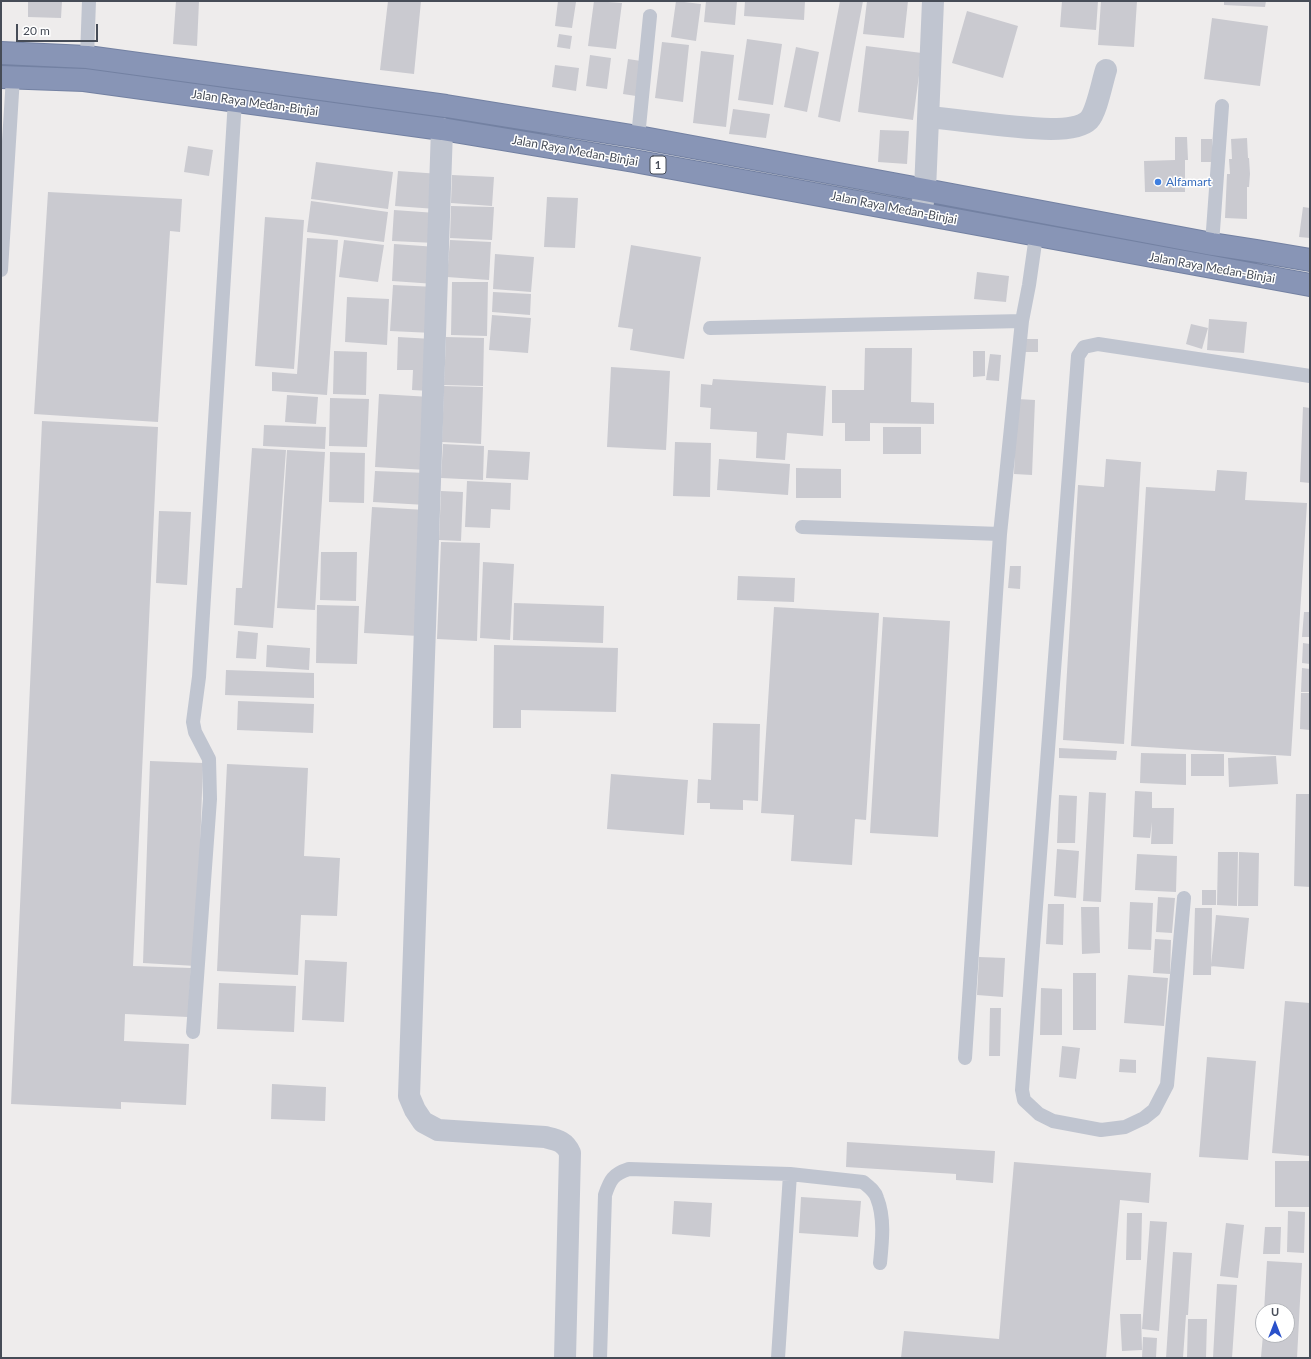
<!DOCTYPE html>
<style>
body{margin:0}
#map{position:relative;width:1311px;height:1359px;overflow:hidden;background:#eeecec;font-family:Lato,sans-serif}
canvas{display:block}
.frame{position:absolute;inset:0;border:2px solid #464c57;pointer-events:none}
.north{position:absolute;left:1255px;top:1303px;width:40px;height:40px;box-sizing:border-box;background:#fff;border:1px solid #b5b7bc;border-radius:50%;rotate:0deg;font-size:11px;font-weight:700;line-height:16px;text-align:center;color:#464c57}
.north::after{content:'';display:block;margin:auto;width:14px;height:18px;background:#2a51ca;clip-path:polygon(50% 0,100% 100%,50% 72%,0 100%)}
.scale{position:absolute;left:16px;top:24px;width:82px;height:18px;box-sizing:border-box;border:2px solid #464c57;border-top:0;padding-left:5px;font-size:12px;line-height:14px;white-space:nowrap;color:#464c57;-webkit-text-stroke:3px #fff;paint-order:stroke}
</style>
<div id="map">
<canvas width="1311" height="1359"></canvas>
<div class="frame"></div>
<div class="north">U</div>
<div class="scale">20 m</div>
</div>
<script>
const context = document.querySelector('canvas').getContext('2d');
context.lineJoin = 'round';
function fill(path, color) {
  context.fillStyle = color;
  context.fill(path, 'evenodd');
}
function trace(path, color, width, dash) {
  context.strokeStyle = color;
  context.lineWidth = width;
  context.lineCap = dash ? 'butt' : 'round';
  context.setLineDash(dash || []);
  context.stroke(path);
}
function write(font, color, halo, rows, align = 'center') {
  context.font = font + ' Lato,sans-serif';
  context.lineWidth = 3;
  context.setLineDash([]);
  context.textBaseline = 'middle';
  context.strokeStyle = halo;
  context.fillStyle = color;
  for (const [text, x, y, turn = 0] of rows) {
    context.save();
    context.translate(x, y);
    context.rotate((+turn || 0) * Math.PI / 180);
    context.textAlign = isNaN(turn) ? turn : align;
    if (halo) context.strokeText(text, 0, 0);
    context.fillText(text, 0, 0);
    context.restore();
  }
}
const building = new Path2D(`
 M28,1H62L61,18L28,17Z
 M176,1H199L197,46L173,44Z
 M388,1H421L414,74L380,70Z
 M558,1L576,2L572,28L555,26Z
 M594,1L622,3L616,49L588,46Z
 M676,1L701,4L696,41L671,37Z
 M706,1H737L735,25L704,22Z
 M745,1H805L804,20L744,16Z
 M840,1H863L840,122L818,117Z
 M867,1H908L904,38L863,34Z
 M1062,1H1098L1096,30L1060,27Z
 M1101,1H1137L1134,47L1098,45Z
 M1224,1H1266L1265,7L1224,5Z
 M967,11L1018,26L1003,78L952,63Z
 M1212,18L1268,26L1260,86L1204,79Z
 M559,34L572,36L570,49L557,47Z
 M747,39L782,44L773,105L738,100Z
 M662,42L689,45L683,102L655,98Z
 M866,46L922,53L913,120L858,112Z
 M796,47L819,52L807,112L784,107Z
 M701,51L734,55L726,127L693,123Z
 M590,55L611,58L607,89L586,86Z
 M628,59L641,61L636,96L623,94Z
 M555,65L579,68L576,91L552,87Z
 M733,109L770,114L766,138L729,134Z
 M880,130L909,131L907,164L878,162Z
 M1175,137H1187L1188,160H1185V192H1145L1144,161L1175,160Z
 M1247,138L1248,158H1249L1250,174L1249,187H1247V219L1225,218L1227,174H1230L1229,159H1232L1231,139Z
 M1201,139H1212V162H1201Z
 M188,146L213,150L209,176L184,172Z
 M316,162L393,172L388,209L311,199Z
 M398,171L440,174L436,209L395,206Z
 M452,175L494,177L492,206L451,203Z
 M48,192L182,199L180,232L170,231L158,422L34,414Z
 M547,197L578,198L575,248L544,247Z
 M311,201L388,212L384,242L307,232Z
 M451,206L494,207L492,240L450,238Z
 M1303,207L1310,208V238L1299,237Z
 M394,210L436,213L435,243L392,241Z
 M265,217L304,220L294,369L255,366Z
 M307,238L338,240L327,395L272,391V372L297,374Z
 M344,240L384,245L378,282L339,277Z
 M450,240L491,242L489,280L447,277Z
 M394,244L437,247L435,284L392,281Z
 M631,245L701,257L684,359L630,350L633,329L618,327Z
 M495,254L534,257L531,292L493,289Z
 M977,272L1009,276L1006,302L974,299Z
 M452,282H488L487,336L451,335Z
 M393,285L436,287L433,333L390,331Z
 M493,292L531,294L530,315L492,312Z
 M347,297L389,299L387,345L345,342Z
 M492,315L531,318L528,353L489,350Z
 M1209,319L1247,322L1244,353L1207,350Z
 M1191,324L1208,328L1202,349L1186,344Z
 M398,337L432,339L430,391L412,390L413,370H397Z
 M446,337L484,338L483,386L444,385Z
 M1025,339H1038V352H1025Z
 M865,348H912L911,402L934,403V424L870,423V441H845V423H832V390H864Z
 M334,351L367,352L366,395L333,394Z
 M973,351H985V376L973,377Z
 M990,354L1001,355L999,381L986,380Z
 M611,367L670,371L666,450L607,447Z
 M713,379L826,386L823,436L787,433L785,460L756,458L757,432L710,429L711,408L700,407L701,384L712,385Z
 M444,386L483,387L481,444L442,442Z
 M379,394L431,397L427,470L375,467Z
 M287,395L318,397L316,424L285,422Z
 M330,398L369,399L367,447L329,446Z
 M1017,399L1035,400L1032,475L1014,474Z
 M1303,407L1310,408V483L1300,482Z
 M42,421L158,427L133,966L191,968L188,1017L125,1014L124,1041L189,1044L186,1105L121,1102V1109L11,1104Z
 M264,425L326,427L325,449L263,446Z
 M883,427H921V454H883Z
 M675,442L711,443L710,497L673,496Z
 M443,444L484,446L483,480L441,478Z
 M252,448L286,450L273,628L234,625L236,588H242Z
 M287,450L325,452L315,610L277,608Z
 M488,450L530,452L528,480L486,478Z
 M330,452L365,453L364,503L329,502Z
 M719,459L790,464L788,495L717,490Z
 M1106,459L1141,462L1124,744L1063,740L1078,485L1104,487Z
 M796,468L841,469V498H796Z
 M1217,470L1247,472L1245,500L1307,503L1291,756L1131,746L1146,487L1215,491Z
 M375,471L427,473L426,505L373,502Z
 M467,481L511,483L510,510L491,509L490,528L465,527Z
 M441,491L463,492L461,541L439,540Z
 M372,507L426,510L419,636L364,633Z
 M159,511L191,512L187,585L156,583Z
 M441,542L480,543L477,641L437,639Z
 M321,552H357L356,601L320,600Z
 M483,562L514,564L510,640L480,638Z
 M1010,566H1021L1020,589L1008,588Z
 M738,576L795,578L794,602L737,600Z
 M514,603L604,606L603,643L513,640Z
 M317,605L359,606L357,664L316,663Z
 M774,607L879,613L866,820L855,819L852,865L791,861L794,815L761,813Z
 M1304,612H1310V637H1302Z
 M883,617L950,621L938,837L870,833Z
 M238,631L258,633L256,659L236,658Z
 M1303,643L1310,644V664L1302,663Z
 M267,645L310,648L309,670L266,667Z
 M494,645L618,648L616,712L521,710V728H493Z
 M1302,668L1310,669V692H1301Z
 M226,670L314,673V698L225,695Z
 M1301,693H1310V730L1300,729Z
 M238,701L314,704L313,733L237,730Z
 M713,723L760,724L758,801L743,800V810L710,809V803H697L698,779L711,780Z
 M1059,748L1117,751L1116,760L1059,758Z
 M1141,753L1186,754V785L1140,783Z
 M1191,754H1224V776H1191Z
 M1276,756L1278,784L1229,787L1228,758Z
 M150,761L203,763L196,966L143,963Z
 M227,764L308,768L304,856L340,858L337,916L301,915L298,975L217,971Z
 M611,774L688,780L684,835L607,829Z
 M1135,791L1152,792V808H1174L1173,844H1151L1152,822L1150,838L1133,837Z
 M1089,792L1106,793L1101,902L1083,901Z
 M1296,794H1310V887L1294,886Z
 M1059,795L1077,796L1075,843H1057Z
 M1057,849L1079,851L1076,898L1054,896Z
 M1218,852H1238L1237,906L1217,905Z
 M1239,852L1259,853L1258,906H1238Z
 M1137,854L1177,856L1176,892L1135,890Z
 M1202,890H1216V905H1202Z
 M1158,897L1175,898L1172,933L1156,932Z
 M1130,902L1153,903L1151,950L1128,949Z
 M1048,904H1064L1063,945L1046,944Z
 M1081,907H1099L1100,953L1082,954Z
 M1195,908H1212L1211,975H1193Z
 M1216,915L1249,918L1244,969L1211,966Z
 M1155,939L1171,940L1170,974L1153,973Z
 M979,957L1005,958L1003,997L977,995Z
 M305,960L347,962L344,1022L302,1020Z
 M1073,973H1096V1030H1073Z
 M1128,975L1168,978L1164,1026L1124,1023Z
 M219,983L296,986L294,1032L217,1029Z
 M1041,988L1062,989V1035H1040Z
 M1285,1001L1310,1003V1156L1272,1153Z
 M990,1008H1001L1000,1056H989Z
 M1062,1046L1080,1048L1076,1079L1059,1077Z
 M1207,1057L1256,1061L1248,1160L1199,1157Z
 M1120,1059L1136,1060V1073L1119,1072Z
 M272,1084L326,1087L325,1121L271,1119Z
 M847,1142L995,1151L993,1183L956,1180V1174L846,1167Z
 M1275,1161H1310V1207H1275Z
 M1014,1162L1151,1173L1149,1203L1120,1200L1106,1358H901L904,1331L999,1339Z
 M801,1197L861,1201L858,1237L799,1233Z
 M674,1201L712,1203L710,1237L672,1234Z
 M1288,1211L1305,1212L1304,1253L1287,1252Z
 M1127,1213H1142L1141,1260H1126Z
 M1150,1221L1167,1222L1159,1331L1142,1329Z
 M1226,1223L1244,1225L1238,1278L1220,1276Z
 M1265,1227H1281L1280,1254H1263Z
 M1173,1252L1192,1253L1188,1315H1186L1183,1358H1166Z
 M1267,1261L1302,1263L1297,1358L1261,1357L1263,1335H1287V1311H1264Z
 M1217,1284L1237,1285L1232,1358H1213Z
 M1120,1314H1141L1142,1350L1122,1351Z
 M1188,1319H1207L1206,1358H1187Z
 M1143,1337L1157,1338L1156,1358H1142Z`);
const lane = new Path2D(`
 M87,57L89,1
 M638,137L650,16
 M1212,244L1222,106
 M1,270L13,77
 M710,328L1022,321
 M802,527L1000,534
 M1184,898L1167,1085L1154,1110L1144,1118L1125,1127L1101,1130L1053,1121L1039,1114L1024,1100L1022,1090L1078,356L1084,347L1098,344L1310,376
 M193,1032L210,799L209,759L195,732L193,722L199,677L235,100
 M965,1058L1000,534L1022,321L1029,285L1036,236
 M600,1358L605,1195C610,1180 613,1174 629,1169L790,1174L863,1182C869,1187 875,1191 877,1198C885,1218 882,1243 880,1263
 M778,1358L790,1174`);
const street = new Path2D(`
 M929,117C969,121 1010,128 1051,129C1063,129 1081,128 1089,120C1097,111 1102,82 1106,70
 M442,129L409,1096L415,1110L423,1122L438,1130L545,1137C557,1140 565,1141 570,1153L565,1358
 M921,213L925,190L933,1`);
const highway = new Path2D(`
 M1,53L87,57L446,106L638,137L925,190L1212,244L1257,251L1310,260
 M1,77L84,80L442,129L634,161L1310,285`);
const markers = [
 [1158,182,4,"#3f7fe0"]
];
const shields = [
 [658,165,16]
];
const shieldNames = [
 ["1",658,165]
];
const streetNames = [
 ["Jalan Raya Medan-Binjai",255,103,8],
 ["Jalan Raya Medan-Binjai",575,151,10],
 ["Jalan Raya Medan-Binjai",894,208,11],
 ["Jalan Raya Medan-Binjai",1212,268,10]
];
const shopNames = [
 ["Alfamart",1166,182]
];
fill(building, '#cacad0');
trace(highway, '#7381a2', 24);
trace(lane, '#c0c5d0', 14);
trace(street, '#c0c5d0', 22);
trace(highway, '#8895b6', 22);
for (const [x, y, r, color] of markers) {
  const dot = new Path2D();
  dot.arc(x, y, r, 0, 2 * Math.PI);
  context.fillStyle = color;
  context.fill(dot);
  trace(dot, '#fff', 1.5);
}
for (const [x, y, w] of shields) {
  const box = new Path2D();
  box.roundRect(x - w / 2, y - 9, w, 18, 3);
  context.fillStyle = '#fff';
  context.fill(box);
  trace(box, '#464c57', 1);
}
write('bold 11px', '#464c57', null, shieldNames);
write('12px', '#464c57', '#fff', streetNames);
write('12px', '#366cbe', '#fff', shopNames, 'left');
</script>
